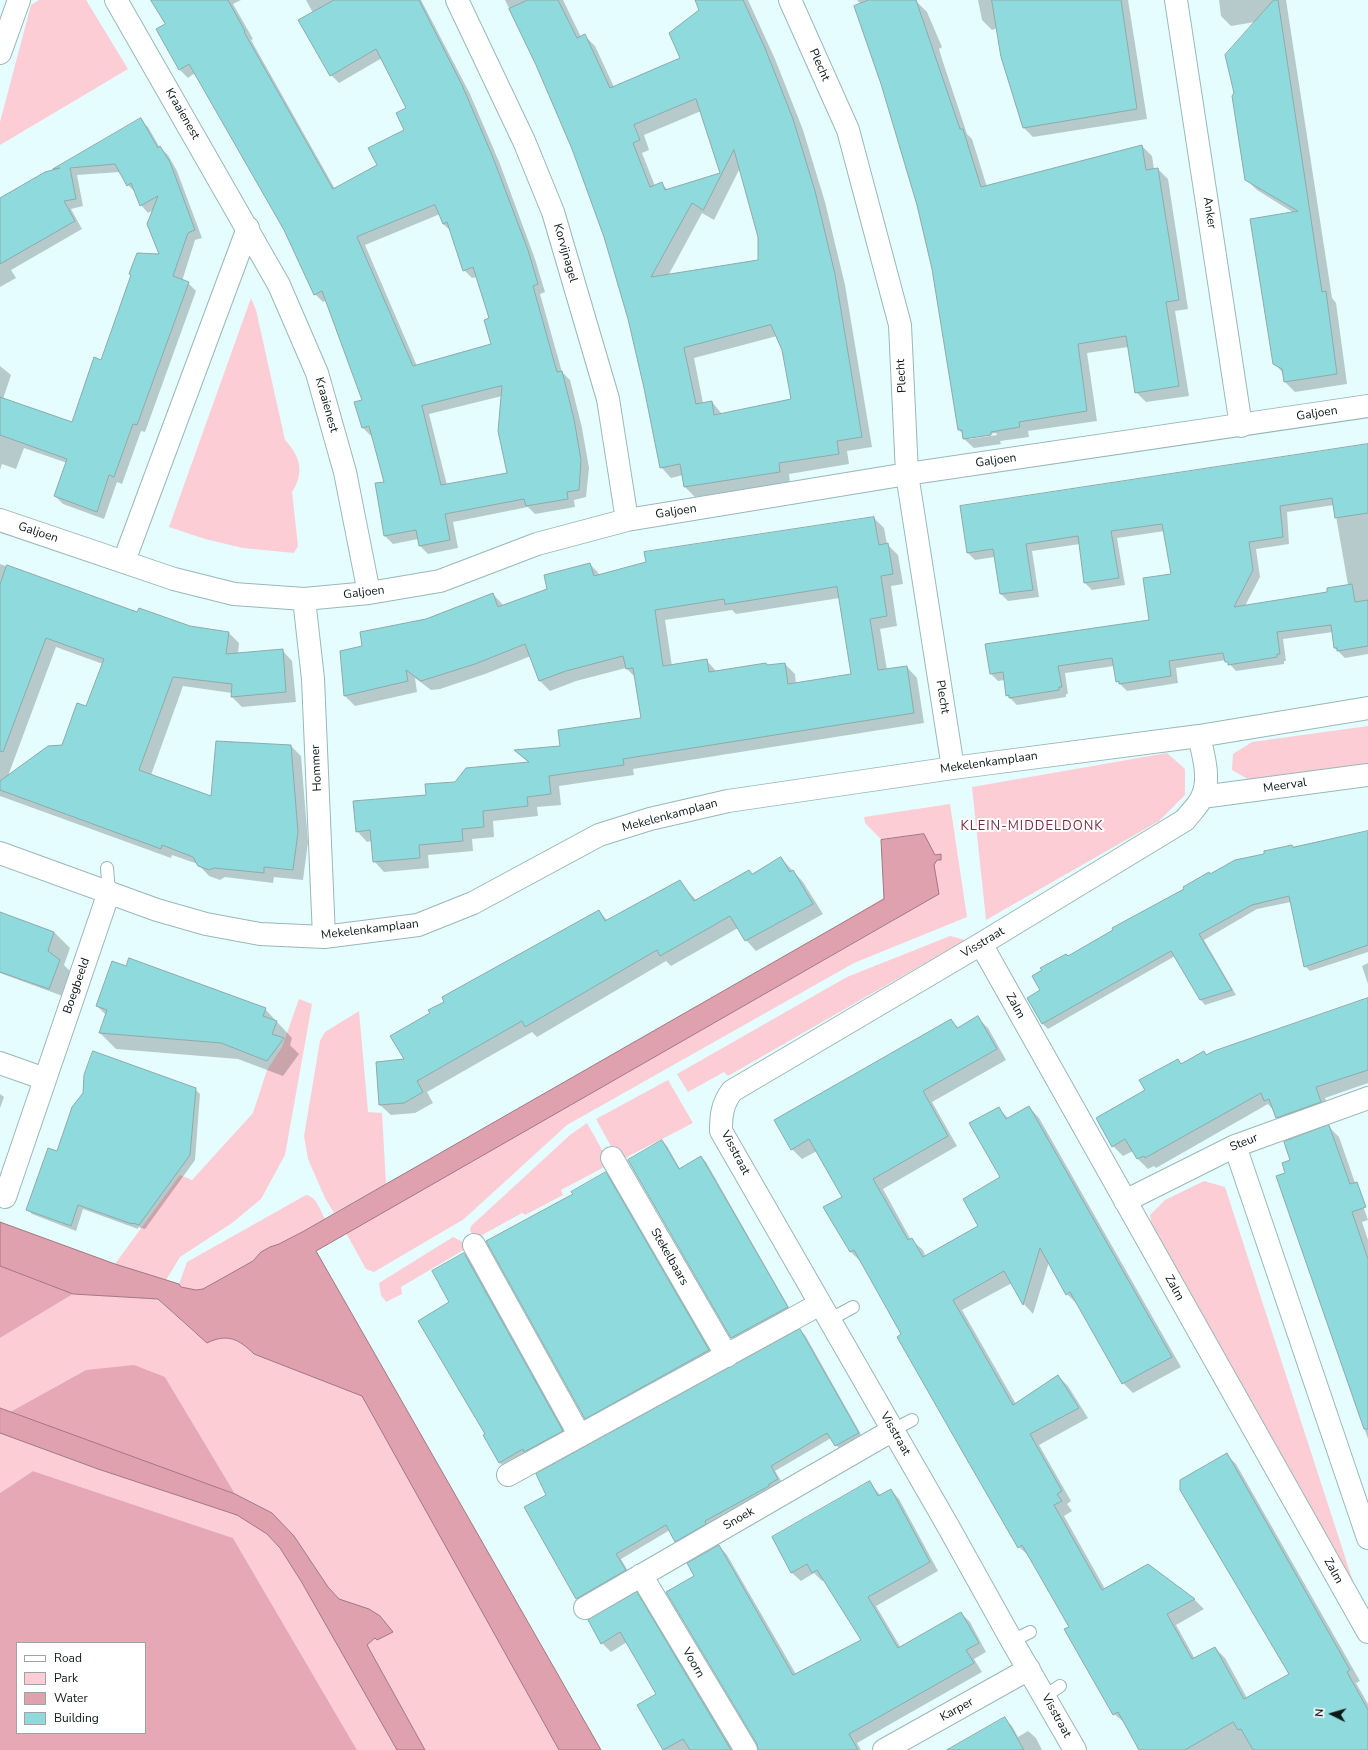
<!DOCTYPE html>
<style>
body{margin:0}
#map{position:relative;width:1368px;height:1750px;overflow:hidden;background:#e5fdfe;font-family:"Nunito Sans",sans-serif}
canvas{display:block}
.legend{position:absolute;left:16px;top:1642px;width:130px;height:92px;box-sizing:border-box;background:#fff;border:1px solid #9ea3a3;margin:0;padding:5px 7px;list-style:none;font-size:12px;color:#0d1818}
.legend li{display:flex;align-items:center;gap:8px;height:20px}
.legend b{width:20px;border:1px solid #9ea3a3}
.north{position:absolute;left:1312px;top:1694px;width:40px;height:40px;-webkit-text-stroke:3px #fff;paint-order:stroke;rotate:275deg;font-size:11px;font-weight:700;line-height:16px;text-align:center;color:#0d1818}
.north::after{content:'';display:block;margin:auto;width:14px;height:18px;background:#0d1818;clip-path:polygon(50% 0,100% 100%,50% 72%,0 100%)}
</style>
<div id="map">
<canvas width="1368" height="1750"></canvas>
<ul class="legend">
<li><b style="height:5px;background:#fff"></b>Road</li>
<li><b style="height:11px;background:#fccdd5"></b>Park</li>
<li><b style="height:11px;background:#dfa1ad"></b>Water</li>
<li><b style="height:11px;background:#8edadd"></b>Building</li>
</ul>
<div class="north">N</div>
</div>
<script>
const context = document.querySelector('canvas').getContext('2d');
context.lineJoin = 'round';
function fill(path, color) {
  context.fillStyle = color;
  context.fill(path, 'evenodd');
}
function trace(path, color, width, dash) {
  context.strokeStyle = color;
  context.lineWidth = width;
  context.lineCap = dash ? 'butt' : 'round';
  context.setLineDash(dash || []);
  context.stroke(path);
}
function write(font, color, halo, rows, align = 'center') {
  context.font = font + ' "Nunito Sans",sans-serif';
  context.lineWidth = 4;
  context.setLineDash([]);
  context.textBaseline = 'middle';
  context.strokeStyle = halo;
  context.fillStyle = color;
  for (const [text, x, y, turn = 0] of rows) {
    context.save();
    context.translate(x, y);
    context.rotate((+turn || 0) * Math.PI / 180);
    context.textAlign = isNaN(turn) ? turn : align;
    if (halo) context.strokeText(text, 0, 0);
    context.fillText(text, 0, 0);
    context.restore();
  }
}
const green = new Path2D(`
 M39,0H86L128,69L0,145V122L31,5Z
 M251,298L256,310L285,440C300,456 305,472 292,492L298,546L294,553L243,548L205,539L169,527Z
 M1368,726V765L1251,781L1232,770L1233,754L1252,742Z
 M1167,753L1185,769V795L1159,821L986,920L972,787Z
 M950,804L967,917L854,963L567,1125L464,1219L374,1272L366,1269L346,1233L898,918L884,899L838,925L918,877L865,823L864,817Z
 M950,936L965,940L728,1076L724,1072L688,1092L677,1074L847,977Z
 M299,999L312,1004L285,1155L261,1199L232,1223L180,1257L166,1280L115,1264L180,1175L192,1180L253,1113L267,1070L282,1047Z
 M359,1011L368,1112L382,1113L386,1184L334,1213L325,1198L308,1159L304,1136L320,1041L325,1032Z
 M668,1080L693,1123L619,1161L596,1119Z
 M587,1123L610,1164L561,1190L563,1195L525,1215L522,1213L475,1239L470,1231L471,1226L570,1135Z
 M1204,1181L1225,1187L1358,1597L1153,1235L1150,1215L1165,1200Z
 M306,1195C317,1197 320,1210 325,1219L279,1244L270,1247L261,1252L253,1261L203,1289L196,1290L181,1287L179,1284L187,1262Z
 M453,1237L461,1241L467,1248L401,1287L402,1294L386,1302L381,1295L379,1283Z
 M73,1294L158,1299L195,1333L215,1339L226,1337L244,1344L254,1354L362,1395L559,1750H425L367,1645L376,1638L377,1640L392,1632L380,1616L339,1599L328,1587L294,1536L272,1513L235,1494L165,1377L86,1370L10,1412L0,1408V1338Z
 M0,1433L98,1469L237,1515L267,1534L280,1548L301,1581L397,1750H357L233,1538L33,1471L0,1493Z`);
const forest = new Path2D(`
 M0,1266L73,1294L0,1338Z
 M134,1365L165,1377L235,1494L10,1412L86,1370Z
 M33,1471L233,1538L357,1750H0V1493ZM17,1643H145V1733H17Z`);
const water = new Path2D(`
 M924,834L935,855L941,854V860H937L934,865L939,894L316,1251L601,1750H559L362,1396L254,1354C239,1339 227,1333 207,1343L158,1299L73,1294L0,1266V1222L115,1264L179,1284L181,1287L196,1290L203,1289L253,1261L261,1252L270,1247L279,1244L304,1231L884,899L881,840Z
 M0,1408L235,1494L272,1513L294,1536L328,1587L339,1599L369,1609L380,1616L393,1632L377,1640L375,1638L367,1645L425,1750H397L301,1581L280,1548L267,1534L237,1515L98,1469L0,1433Z`);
const shadow = new Path2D(`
 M152,0H241L233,4L253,39L251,40L335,189L379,166L405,130L408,109L382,58L339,83L331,75L313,13L306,0H421L470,94L500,164L535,259L545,292L540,294L562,372L570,380L582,428L589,468L586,497L574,500L575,507L535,514L528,507L453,522L458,548L428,554L420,546L418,539L393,544L385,536L386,482L372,435H370L362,427L364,401L327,300L323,302L315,294L285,230L195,73L188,78L180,70L166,25ZM440,214L443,224L452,232L464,270L472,278L477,277L490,319L492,345L417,366L365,245ZM502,396L508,474L447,485L429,414Z
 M505,0H563L581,37L584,35L595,46L614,87L681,59L713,0H748L775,59L803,130L825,202L845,285L872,447L847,451L849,464L789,474L790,483L695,497L685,487L683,475L671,478L661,467L645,388L629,319L605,237L573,149L537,65ZM701,111L721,174L668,190L662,184L655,186L642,153L649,150L644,135ZM740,168L759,237V261L668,276L702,213L714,220ZM777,336L783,350L792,400L722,414L712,402L703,403L694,358Z
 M857,0H870L860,3Z
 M978,0H1128L1147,119L1033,137L1023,127L997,28L992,30L982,20Z
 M1219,0H1286L1332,298L1336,303L1347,384L1295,392L1285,382L1283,373L1274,363L1294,213L1257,190L1246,179L1235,93L1255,22L1231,26L1221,16Z
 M917,2L927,12L942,47L939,49L942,59L967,134L972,139L987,187L1142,146L1152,156L1154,169H1158L1168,179L1188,309L1175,311L1189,396L1146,402L1136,392L1128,347L1087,353L1097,421L1028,431L1029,437L1000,441L1001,444L974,448L964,439V435L959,430L933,269L906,162L882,84L857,10ZM996,433L997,435L969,439V437Z
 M140,120L148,127L160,148L168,155L177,171L202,238L195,240L182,281L188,283L196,291L145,432L141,431L122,484L117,482L104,519L63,504L55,496L67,463L24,448L16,469L2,464L0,470V366L11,375L3,399L72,423L101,361L160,255L153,210L148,213L141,205L136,193L128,185L120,172L77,175L83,206L71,209L82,229L11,270L16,278L0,287V199L56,170L55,169Z
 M1368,445V654L1345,658L1335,648L1333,632L1283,639L1286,661H1284V664L1236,671L1226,660L1176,668L1178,683L1127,691L1117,681L1114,666L1065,673L1068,694H1066V697L1017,705L1007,695L1005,680L998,681L991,674L1150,621L1172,575L1165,531L1117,538L1125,585L1092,590L1085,583L1080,544L1032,551L1039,597L1008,601L1001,594L995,557L975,560L968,553L961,507ZM1334,505L1348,585L1328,593L1245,606L1260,577L1256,549L1289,544L1287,512Z
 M874,518L884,528L887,544L898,555L903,584L891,586L897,626L880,629L887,670L907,667L917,678L924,723L633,769L634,775L559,786L561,805L537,807L538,816L493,821L494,837L472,839L473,851L428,855L429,868L384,872L374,861L372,841L367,842L357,831L456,783L529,763L516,751L561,747L642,719L636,678L626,668L576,681L550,691L540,681L531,656L485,674L440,689L431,690L415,678L417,692L355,706L345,696L341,652L363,647L493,594L504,606L548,589L590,564L601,576ZM840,598L852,675L796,684L795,674L785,664L717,672L706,660L672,666L665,620L732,610L736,614Z
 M0,564L138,614L190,627L229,633L239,643L238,654L282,650L292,661L296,702L242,707L232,697V693L183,686L151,775L212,798L291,746L301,756L308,842L303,880L274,877L273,883L225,877L220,880L209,876L198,864L172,855L171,858L0,796ZM56,647L103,664L87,707L63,746L8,776Z
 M1368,833V952L1310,971L1305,966L1291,902L1257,909L1204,940L1236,995L1205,1005L1200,999L1175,956L1048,1029L1043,1024L1029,998L1041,991L1068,957L1210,875L1292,846L1294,848Z
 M781,858L803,882L823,914L756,951L746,940L738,928L671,966L666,961L537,1037L532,1032L427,1092L433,1103L415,1113L391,1115L380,1105L405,1060L599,911L608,921L679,881L697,901L749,871L753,875Z
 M0,913L54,932L70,948L64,965L75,976L68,998L0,973Z
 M1368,963V984L1362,966Z
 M1368,999V1083L1325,1098L1330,1112L1287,1128L1277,1118L1274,1111L1268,1104L1156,1168L1154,1166L1148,1169L1138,1159L1133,1151L1123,1156L1113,1146L1146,1091L1178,1060L1182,1064L1204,1052L1207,1056Z
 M97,1006L265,1009L292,1038L290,1045L299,1054L283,1076L238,1059L116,1049L100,1033L106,1015Z
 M978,1018L988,1028L1006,1060L932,1102L957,1146L883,1189L911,1240L922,1249L926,1256L980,1226L1002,1177L998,1108L1009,1119L1029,1107L1039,1118L1181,1367L1133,1393L1123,1383L1077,1304L1067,1294L1049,1262L1033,1314L1024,1304L1012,1283L962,1310L1016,1404L1058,1376L1068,1386L1088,1418L1039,1445L1071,1501L1067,1504L1072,1511L1064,1516L1105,1589L1194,1599L1204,1609L1176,1625L1195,1659L1215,1648L1225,1658L1247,1698L1290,1674L1226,1454L1236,1464L1360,1681L1356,1683L1368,1704V1750H1140L1125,1723L1114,1714L1070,1627L1030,1557L1019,1547L903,1335L861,1262L851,1252L825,1207L843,1197L817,1151L802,1159L792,1149L951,1021L959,1028Z
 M195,1089L200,1094L195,1160L145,1229L138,1227V1229L83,1209L76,1231L32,1214L27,1209L57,1152L84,1093Z
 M0,1094L4,1097L0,1108Z
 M1329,1127L1339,1137L1368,1220L1362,1222L1368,1240V1439L1277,1177L1287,1174L1291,1160Z
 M662,1141L667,1146L680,1169L701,1157L706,1162L792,1313L737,1343L732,1338L629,1160Z
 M606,1173L611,1178L714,1356L591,1423L586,1418L574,1194Z
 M464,1254L469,1259L567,1436L505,1468L500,1463L486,1435Z
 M800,1330L805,1335L863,1438L841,1451L831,1438L775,1471L783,1484L681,1546L670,1530L621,1559L630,1575L582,1604L577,1599L525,1508L547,1495Z
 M870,1483L881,1496L891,1490L899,1499L938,1571L876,1606L901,1648L961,1613L970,1622L986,1652L974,1659L982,1672L857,1743L861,1750H759L695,1576L719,1546L727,1555L796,1674L863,1640L824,1579L822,1581L814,1573L801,1581L792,1573L773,1538Z
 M637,1594L645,1602L734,1750H664L650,1727L657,1694L627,1642L611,1652L602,1643L589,1620Z
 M1004,1718L1012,1726L1018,1737L1028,1731L1036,1738L1042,1750H948Z`);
const building = new Path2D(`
 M151,0H228L245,31L244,32L333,189L377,165L368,148L404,130L396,113L406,108L376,49L330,76L298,20L334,0H419L462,85L492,155L528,250L538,284L533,286L557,372L562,371L574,419L581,460L579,490L567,492L568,499L526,506L524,499L445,514L450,540L419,546L416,530L384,536L375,483L384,482L369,426L362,428L354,402L362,400L322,291L314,295L284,230L189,64L179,70L156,29L165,24ZM435,205L443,224L447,222L463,271L473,267L489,318L484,320L491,344L413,366L357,237ZM502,386L498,431L507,473L441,485L422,406Z
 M528,0H558L577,38L585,34L610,88L680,58L669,33L699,10L695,0H743L765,48L793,119L815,191L835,274L862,437L837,441L839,454L779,463L780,472L684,487L680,464L660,468L644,388L628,319L604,237L572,149L536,65L509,9ZM696,99L720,173L665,190L662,182L650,187L633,143L640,140L634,125ZM734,150L758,237V260L651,277L692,203L703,210ZM771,325L782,350L791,399L714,415L712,401L696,404L684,348Z
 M869,0H916L960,129H963L981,187L1142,145L1146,170L1158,168L1162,194L1179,300L1166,302L1179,386L1135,393L1126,336L1078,344L1087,411L1019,422L1020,427L991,432V435L963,439L962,430H958L932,269L917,205L881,84L854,6Z
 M992,0H1121L1137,109L1023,128L1001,57Z
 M1274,0H1278L1322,292L1326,291L1337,374L1284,382L1282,369L1273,364L1250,219L1298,211L1245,180L1232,96L1234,93L1225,55Z
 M141,118L158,148L160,146L170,162L195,230L188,233L173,276L189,282L137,425L133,424L114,477L109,475L97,512L54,496L67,459L0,435V397L72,422L94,357L101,360L131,275L129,274L137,253L159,254L147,224L158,196L140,206L131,183L127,186L115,164L70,168L76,199L64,201L75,221L0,264V198L45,172L60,168L53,169Z
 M1368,444V513L1335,518L1332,498L1280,506L1283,537L1249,542L1253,570L1234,607L1327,592V588L1352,584L1355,602L1368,600V646L1337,651V648H1334L1331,625L1277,632L1280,654H1277V657L1228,665V662H1225L1223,653L1169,661L1171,676L1119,684V681L1116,682L1112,658L1058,666L1062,687H1059V690L1009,698V695L1006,696L1003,672L990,674L985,644L1149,620L1143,578L1171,574L1162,524L1111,531L1119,578L1084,583L1078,536L1026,544L1033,590L1000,594L993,549L967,553L960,506Z
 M874,517L879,545L888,543L893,574L881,576L887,616L870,619L878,670L907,666L914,713L623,759L624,765L549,776L551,794L527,797L528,806L483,811L484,827L462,829L463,841L419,845L420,858L373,862L370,830L356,832L353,801L426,795L425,784L455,782L466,768L529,762L514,750L560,746L558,730L641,718L633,668L626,669L623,656L566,671L539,681L525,644L475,664L421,681L406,670L408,681L344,696L340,651L362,646L360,632L426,619L493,593L498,607L547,589L544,575L590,563L594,576L646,562L644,552ZM837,587L851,674L788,684L785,663L767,665L766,663L709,672L707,659L663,666L655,610L724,599L725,604Z
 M7,565L137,612L139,608L190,626L229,632L226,654L283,649L286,692L231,697L232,684L173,677L139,770L211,796L216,741L291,745L298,832L293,870L264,867V873L214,868L209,870L198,866L193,857L162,845L161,849L0,790V781L48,746L62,745L77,703L86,706L104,659L46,638L3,752L0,751V585Z
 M1368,831V945L1304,967L1289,896L1252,905L1199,934L1232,990L1200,1000L1171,951L1042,1024L1027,998L1040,990L1032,976L1042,970L1040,968L1066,954L1068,956L1113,930L1112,928L1184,889L1183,887L1209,872L1210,874L1235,860L1264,854V851L1292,845L1293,847Z
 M781,857L790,872L793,870L813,904L745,941L730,916L660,956L657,950L525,1027L522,1021L417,1081L423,1092L404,1103L379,1105L376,1062L404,1059L390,1036L430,1013L428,1010L444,1002L442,997L599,910L605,921L680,880L694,901L749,870L752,874Z
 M0,912L54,932L48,951L60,960L49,989L0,972Z
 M129,958L266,1008L263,1016L277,1021L272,1034L284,1038L267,1061L221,1043L99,1033L107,1010L96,1006L112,961L126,966Z
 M1368,998V1070L1316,1087L1321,1102L1276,1118L1269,1099L1264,1101L1261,1093L1145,1158L1144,1156L1137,1159L1125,1139L1112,1147L1096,1118L1145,1090L1139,1080L1178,1059L1181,1064L1204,1051L1206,1055L1214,1051Z
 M978,1016L997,1049L923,1091L948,1136L873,1179L908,1240L912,1238L923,1257L978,1226L963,1199L1000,1177L969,1123L999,1107L1006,1119L1029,1106L1172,1357L1122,1384L1070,1292L1066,1295L1040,1248L1023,1305L1004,1271L953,1300L1013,1405L1058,1375L1079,1408L1030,1434L1062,1491L1057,1494L1062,1501L1054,1505L1102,1590L1148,1564L1195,1599L1167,1614L1192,1659L1215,1647L1244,1699L1289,1674L1180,1490V1480L1227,1453L1350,1670L1347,1672L1368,1710V1750H1253L1241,1729L1238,1730L1233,1722L1185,1750H1139L1118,1712L1113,1715L1064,1629L1069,1627L1022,1545L1018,1548L962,1451L897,1337L901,1334L854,1250L850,1252L823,1207L842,1197L809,1139L791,1150L774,1120L951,1019L957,1028Z
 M93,1051L196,1088L190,1155L139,1225L133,1223L132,1224L78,1205L71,1226L26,1210L48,1148L57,1151L72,1107L83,1093L84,1075Z
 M1329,1125L1350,1184L1357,1182L1366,1207L1352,1212L1368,1259V1429H1364L1276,1176L1285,1173L1282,1163L1290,1160L1284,1142Z
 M662,1140L679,1169L701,1156L788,1307L731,1338L628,1160Z
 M606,1172L709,1350L585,1419L486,1241L573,1194L571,1192Z
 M464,1253L563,1431L524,1452L523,1449L499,1463L483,1435L485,1434L418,1321L449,1302L432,1271Z
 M800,1329L859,1433L835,1446L827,1433L771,1466L778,1479L769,1484V1486L705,1521L706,1524L675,1542L666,1525L616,1554L626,1570L576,1599L524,1507L546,1495L536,1474Z
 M870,1481L878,1496L891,1489L930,1562L868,1597L898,1648L961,1612L979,1643L966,1650L974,1663L849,1734L858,1750H758L757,1744L666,1592L694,1576L687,1563L719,1545L793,1675L861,1640L817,1570L812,1573L807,1564L791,1573L772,1537Z
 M637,1592L731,1750H690L683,1739L663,1750L637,1705L656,1694L620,1632L601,1644L588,1620Z
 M1005,1717L1024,1750H947Z`);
const lane = new Path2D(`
 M107,868L109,892
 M829,1320L853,1307
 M893,1430L912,1420
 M1012,1641L1030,1632
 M1045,1696L1060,1686`);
const street = new Path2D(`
 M116,0L279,285L317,373L345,472L369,593
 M457,0L524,141L553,212L608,399L627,520
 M790,0L848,130L900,325L907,474L953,768
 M1176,0L1241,426
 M0,53L19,0
 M0,520L174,579L234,594L304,599L369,593L440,581L537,544L627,520L907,474L1368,406
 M124,561L248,228
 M304,599L313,679L324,937
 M1202,797L1368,775
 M0,853L157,910L206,924L260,934L324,937L418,925L473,903L599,835L650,819L728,801L953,768L1199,736L1368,708
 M981,944L1368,1632
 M0,1063L45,1079
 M1235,1146L1368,1538
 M612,1158L727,1356
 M5,1197L109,892
 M1125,1201L1235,1146L1368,1098
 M474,1245L580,1436
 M508,1475L820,1304
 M641,1575L746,1750
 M585,1608L893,1430
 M884,1750L1029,1669
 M1075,1750L1012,1641L948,1526L721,1131C721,1116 722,1104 732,1091L981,944L1185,820C1190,813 1199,805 1202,797C1211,779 1203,754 1199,736`);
const streetNames = [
 ["Plecht",819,65,66],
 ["Kraaienest",182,114,60],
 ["Anker",1209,213,81],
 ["Korvijnagel",565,253,74],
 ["Plecht",902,376,-93],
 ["Kraaienest",326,405,74],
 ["Galjoen",1317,414,-9],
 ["Galjoen",996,461,-8],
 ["Galjoen",676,512,-9],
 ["Galjoen",38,533,18],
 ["Galjoen",364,593,-7],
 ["Plecht",942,697,81],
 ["Mekelenkamplaan",989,763,-8],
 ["Hommer",317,768,-93],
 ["Meerval",1285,786,-8],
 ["Mekelenkamplaan",670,816,-15],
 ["Mekelenkamplaan",370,930,-7],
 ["Visstraat",983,943,-31],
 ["Boegbeeld",77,986,-71],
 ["Zalm",1015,1006,61],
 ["Steur",1244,1143,-22],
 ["Visstraat",735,1153,62],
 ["Stekelbaars",669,1257,60],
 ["Zalm",1174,1288,61],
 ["Visstraat",895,1434,60],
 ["Snoek",739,1519,-30],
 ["Zalm",1333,1571,61],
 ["Voorn",693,1663,60],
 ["Karper",957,1710,-29],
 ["Visstraat",1056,1716,61]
];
const neighbourhoodNames = [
 ["KLEIN-MIDDELDONK",1032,827]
];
fill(green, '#fccdd5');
fill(forest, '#e6a8b4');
fill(water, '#dfa1ad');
trace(water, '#a07880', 1);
fill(shadow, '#0003');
fill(building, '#8edadd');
trace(building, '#8daaab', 1);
trace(lane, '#9ab7b8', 14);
trace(street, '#9ab7b8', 24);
trace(lane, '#fff', 12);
trace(street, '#fff', 22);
write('12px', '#0d1818', '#fff', streetNames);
context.letterSpacing = '1px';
write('13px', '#763042', '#fff', neighbourhoodNames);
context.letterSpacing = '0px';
</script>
